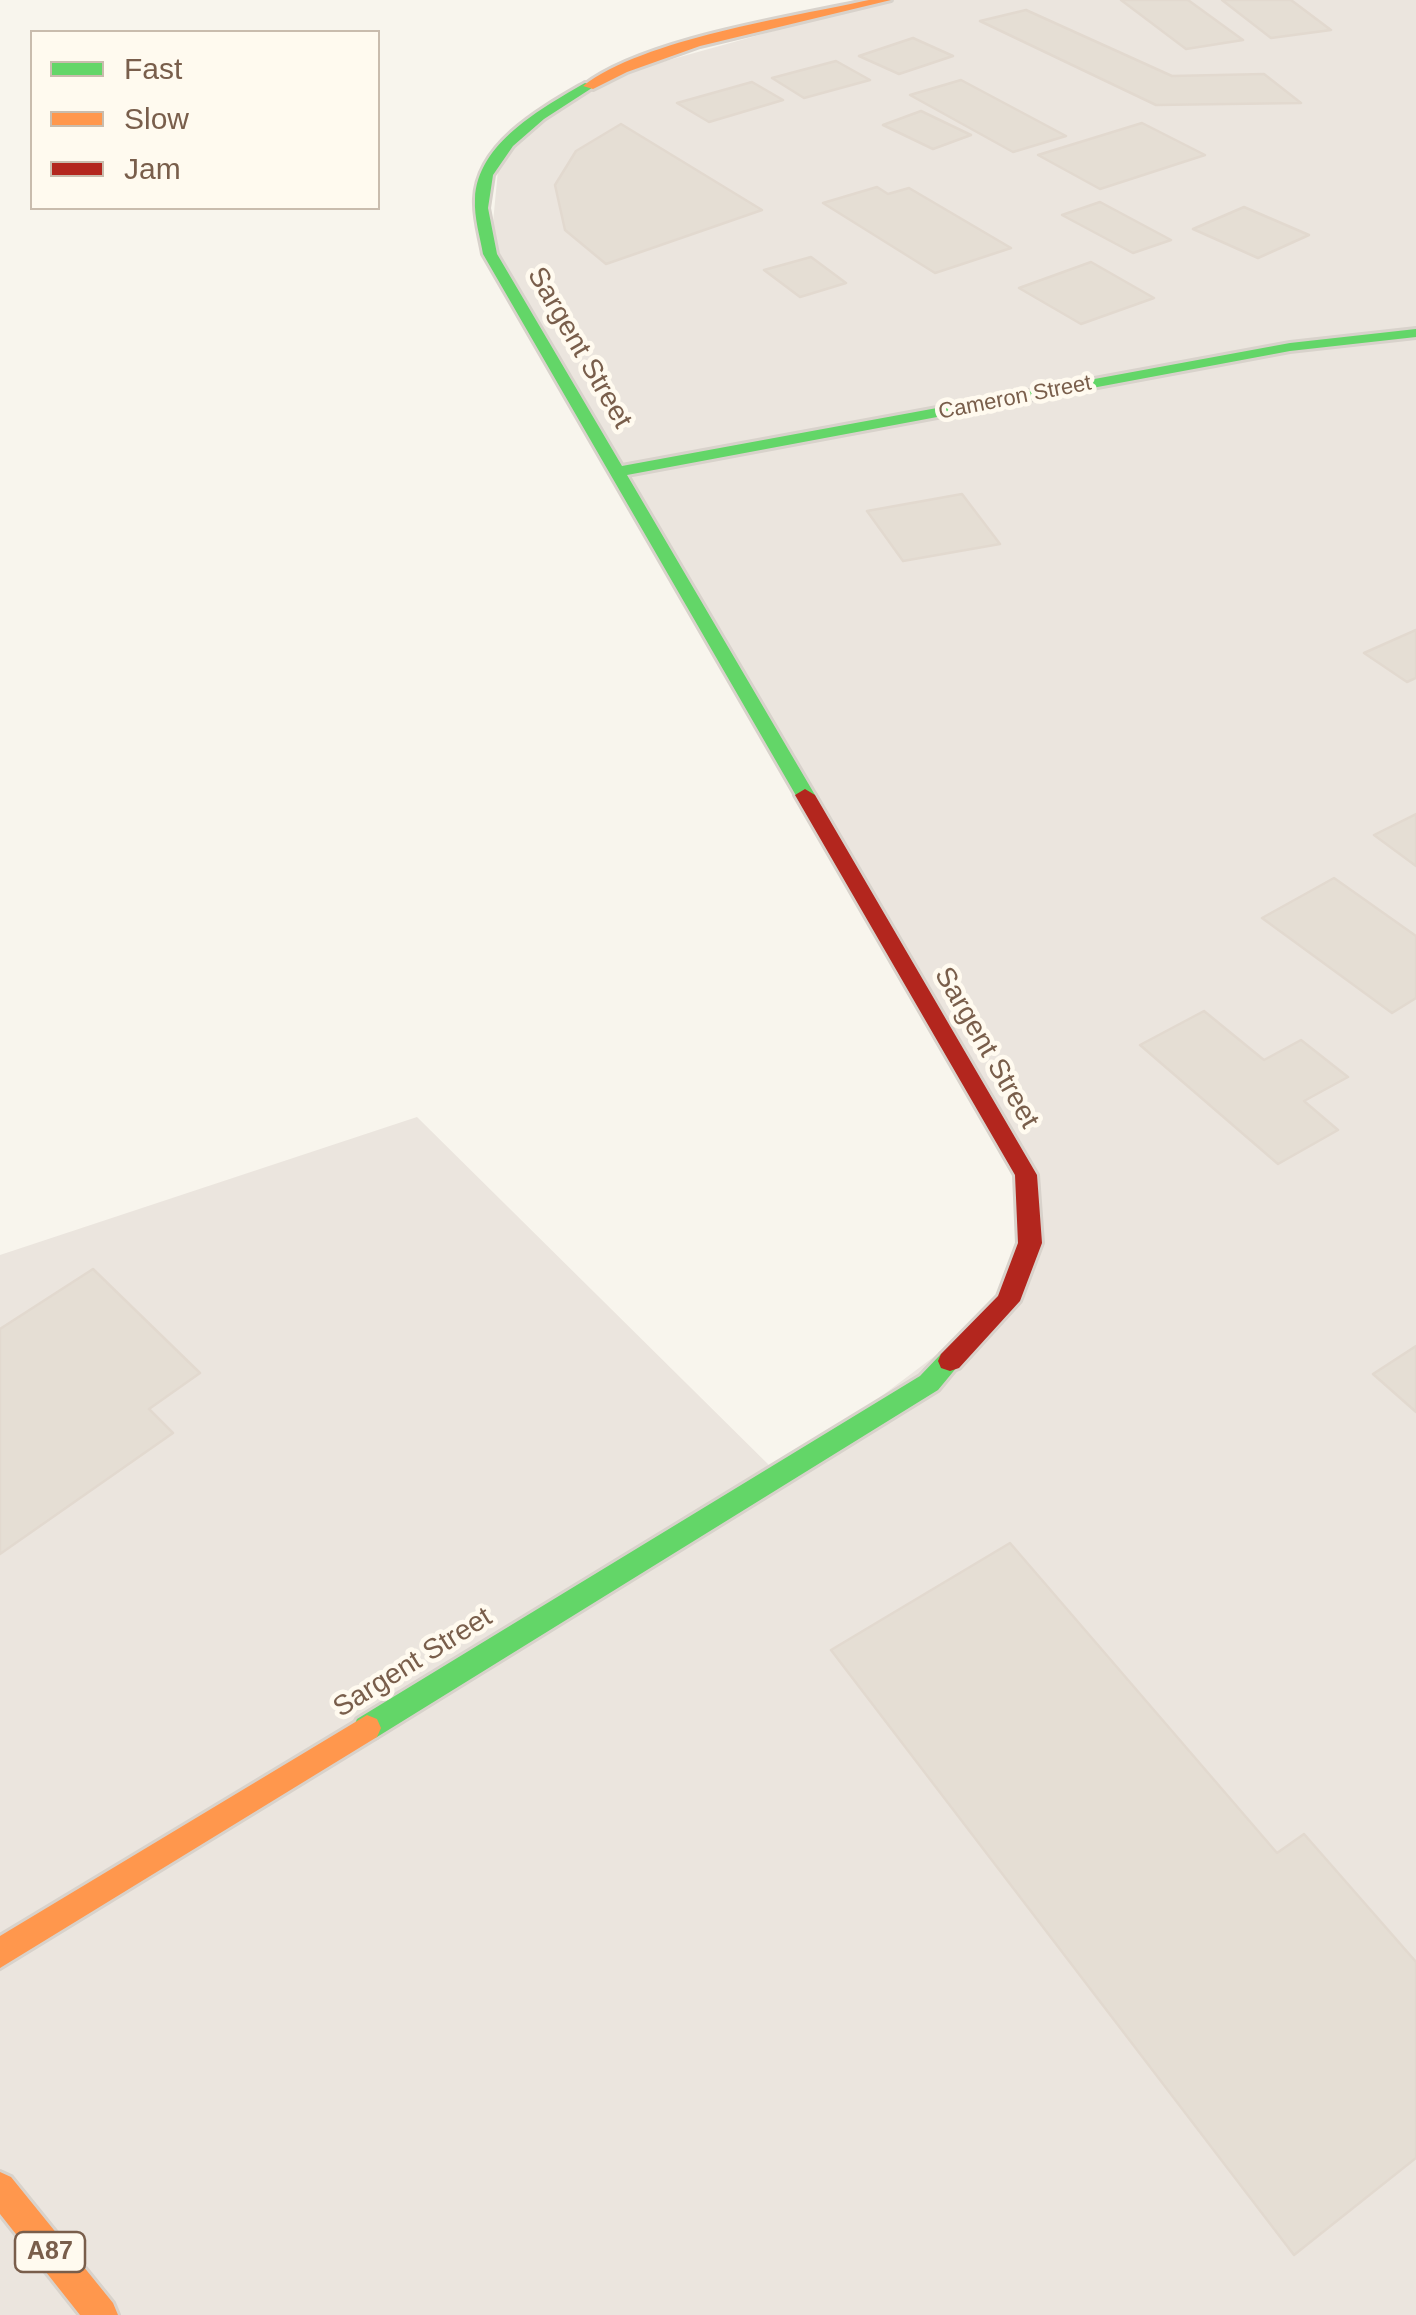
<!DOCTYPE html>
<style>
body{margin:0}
#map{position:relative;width:1416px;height:2315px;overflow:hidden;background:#f8f5ed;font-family:Arial,sans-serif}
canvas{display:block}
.legend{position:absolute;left:30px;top:30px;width:350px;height:180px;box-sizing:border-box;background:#fffaef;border:2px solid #c9bcad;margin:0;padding:12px 18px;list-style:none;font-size:30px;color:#795e4b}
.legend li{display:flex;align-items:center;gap:20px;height:50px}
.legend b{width:50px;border:2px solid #c9bcad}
</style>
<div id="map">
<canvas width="1416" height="2315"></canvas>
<ul class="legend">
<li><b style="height:12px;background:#63d668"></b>Fast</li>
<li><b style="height:12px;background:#ff974d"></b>Slow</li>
<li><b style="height:12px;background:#b3261e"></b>Jam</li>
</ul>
</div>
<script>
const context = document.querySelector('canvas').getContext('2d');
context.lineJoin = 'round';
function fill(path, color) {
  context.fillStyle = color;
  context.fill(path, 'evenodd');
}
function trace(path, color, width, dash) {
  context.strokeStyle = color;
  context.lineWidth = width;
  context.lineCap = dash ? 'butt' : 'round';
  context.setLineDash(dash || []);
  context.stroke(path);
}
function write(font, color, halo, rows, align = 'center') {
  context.font = font + ' Arial,sans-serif';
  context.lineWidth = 9;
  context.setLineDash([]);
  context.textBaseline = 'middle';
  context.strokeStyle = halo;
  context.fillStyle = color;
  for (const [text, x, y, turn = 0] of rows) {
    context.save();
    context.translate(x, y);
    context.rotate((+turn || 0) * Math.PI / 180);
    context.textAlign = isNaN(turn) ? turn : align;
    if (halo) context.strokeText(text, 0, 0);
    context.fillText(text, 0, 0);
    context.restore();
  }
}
const industrial = new Path2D(`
 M885,0H1416V2315H0V1255L417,1117L778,1474L1008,1301L1026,1175L490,254L500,149L597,80Z`);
const building = new Path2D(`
 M1121,0H1188L1243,40L1186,49Z
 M1222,0H1291L1331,30L1271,38Z
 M1026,10L1172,76L1264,74L1301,103L1156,105L980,21Z
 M913,38L953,56L899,74L859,56Z
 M836,61L870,80L804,98L772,78Z
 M961,80L1066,136L1013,152L910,95Z
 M752,82L783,100L709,122L677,103Z
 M921,111L971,135L933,149L883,125Z
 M1142,123L1205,155L1100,189L1038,155Z
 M621,124L762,210L606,264L565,230L555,185L576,151Z
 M877,187L888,194L909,188L1011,248L935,273L823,203Z
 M1100,202L1171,240L1133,253L1062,215Z
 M1244,207L1309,235L1258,258L1193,229Z
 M811,257L846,283L800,297L764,270Z
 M1091,262L1154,298L1081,324L1019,288Z
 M962,494L1000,544L903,561L867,511Z
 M1416,630V678L1407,682L1364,653Z
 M1416,814V866L1374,835Z
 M1334,878L1416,936V998L1392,1013L1262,918Z
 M1204,1011L1264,1060L1301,1040L1348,1077L1304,1101L1338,1130L1278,1164L1140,1045Z
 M93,1269L200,1373L149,1409L173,1433L0,1554V1329Z
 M1416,1346V1412L1373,1374Z
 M1010,1543L1277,1853L1304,1834L1416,1962V2158L1294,2255L831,1650Z`);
const fast = new Path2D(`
 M585,83L595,86L544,119L513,146L493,175L488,208L497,254L622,466L1290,343L1416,329V337L1290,351L627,475L815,795L805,801L798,799L483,254C480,236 474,218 475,199C477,143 542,108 585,83Z
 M950,1351L959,1354L962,1361L938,1390L377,1737L367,1741L357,1737L353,1728L357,1719L920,1376L941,1354Z`);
const slow = new Path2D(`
 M869,0H891L700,46L627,72L593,89L583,86C643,39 792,17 869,0Z
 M367,1715L377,1719L381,1728L377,1737L0,1968V1936Z
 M0,2172L11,2177L113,2303L118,2315H80L0,2214Z`);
const jam = new Path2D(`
 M805,789L815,795L1037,1175L1042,1243L1020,1301L959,1368L950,1371L941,1368L938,1361L941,1354L998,1296L1018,1243L1015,1175L795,795Z`);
const farStreetnames = [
 ["Cameron Street",1015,398,-11]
];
const shields = [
 [50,2252,70]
];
const shieldNames = [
 ["A87",50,2252]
];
const streetNames = [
 ["Sargent Street",579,348,60],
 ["Sargent Street",986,1048,60],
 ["Sargent Street",413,1663,-32]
];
fill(industrial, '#ebe5de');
fill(building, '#e5ded4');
trace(building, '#e2d9cf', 2.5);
trace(fast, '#d8d2cb', 6);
trace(slow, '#d8d2cb', 6);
trace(jam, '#d8d2cb', 6);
fill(fast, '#63d668');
fill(slow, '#ff974d');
fill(jam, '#b3261e');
write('22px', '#795e4b', '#fffaef', farStreetnames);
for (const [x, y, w] of shields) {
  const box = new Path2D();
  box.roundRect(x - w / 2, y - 20, w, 40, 8);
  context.fillStyle = '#fffaef';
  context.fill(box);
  trace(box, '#795e4b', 2.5);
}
write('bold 25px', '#795e4b', null, shieldNames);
write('28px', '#795e4b', '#fffaef', streetNames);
</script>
